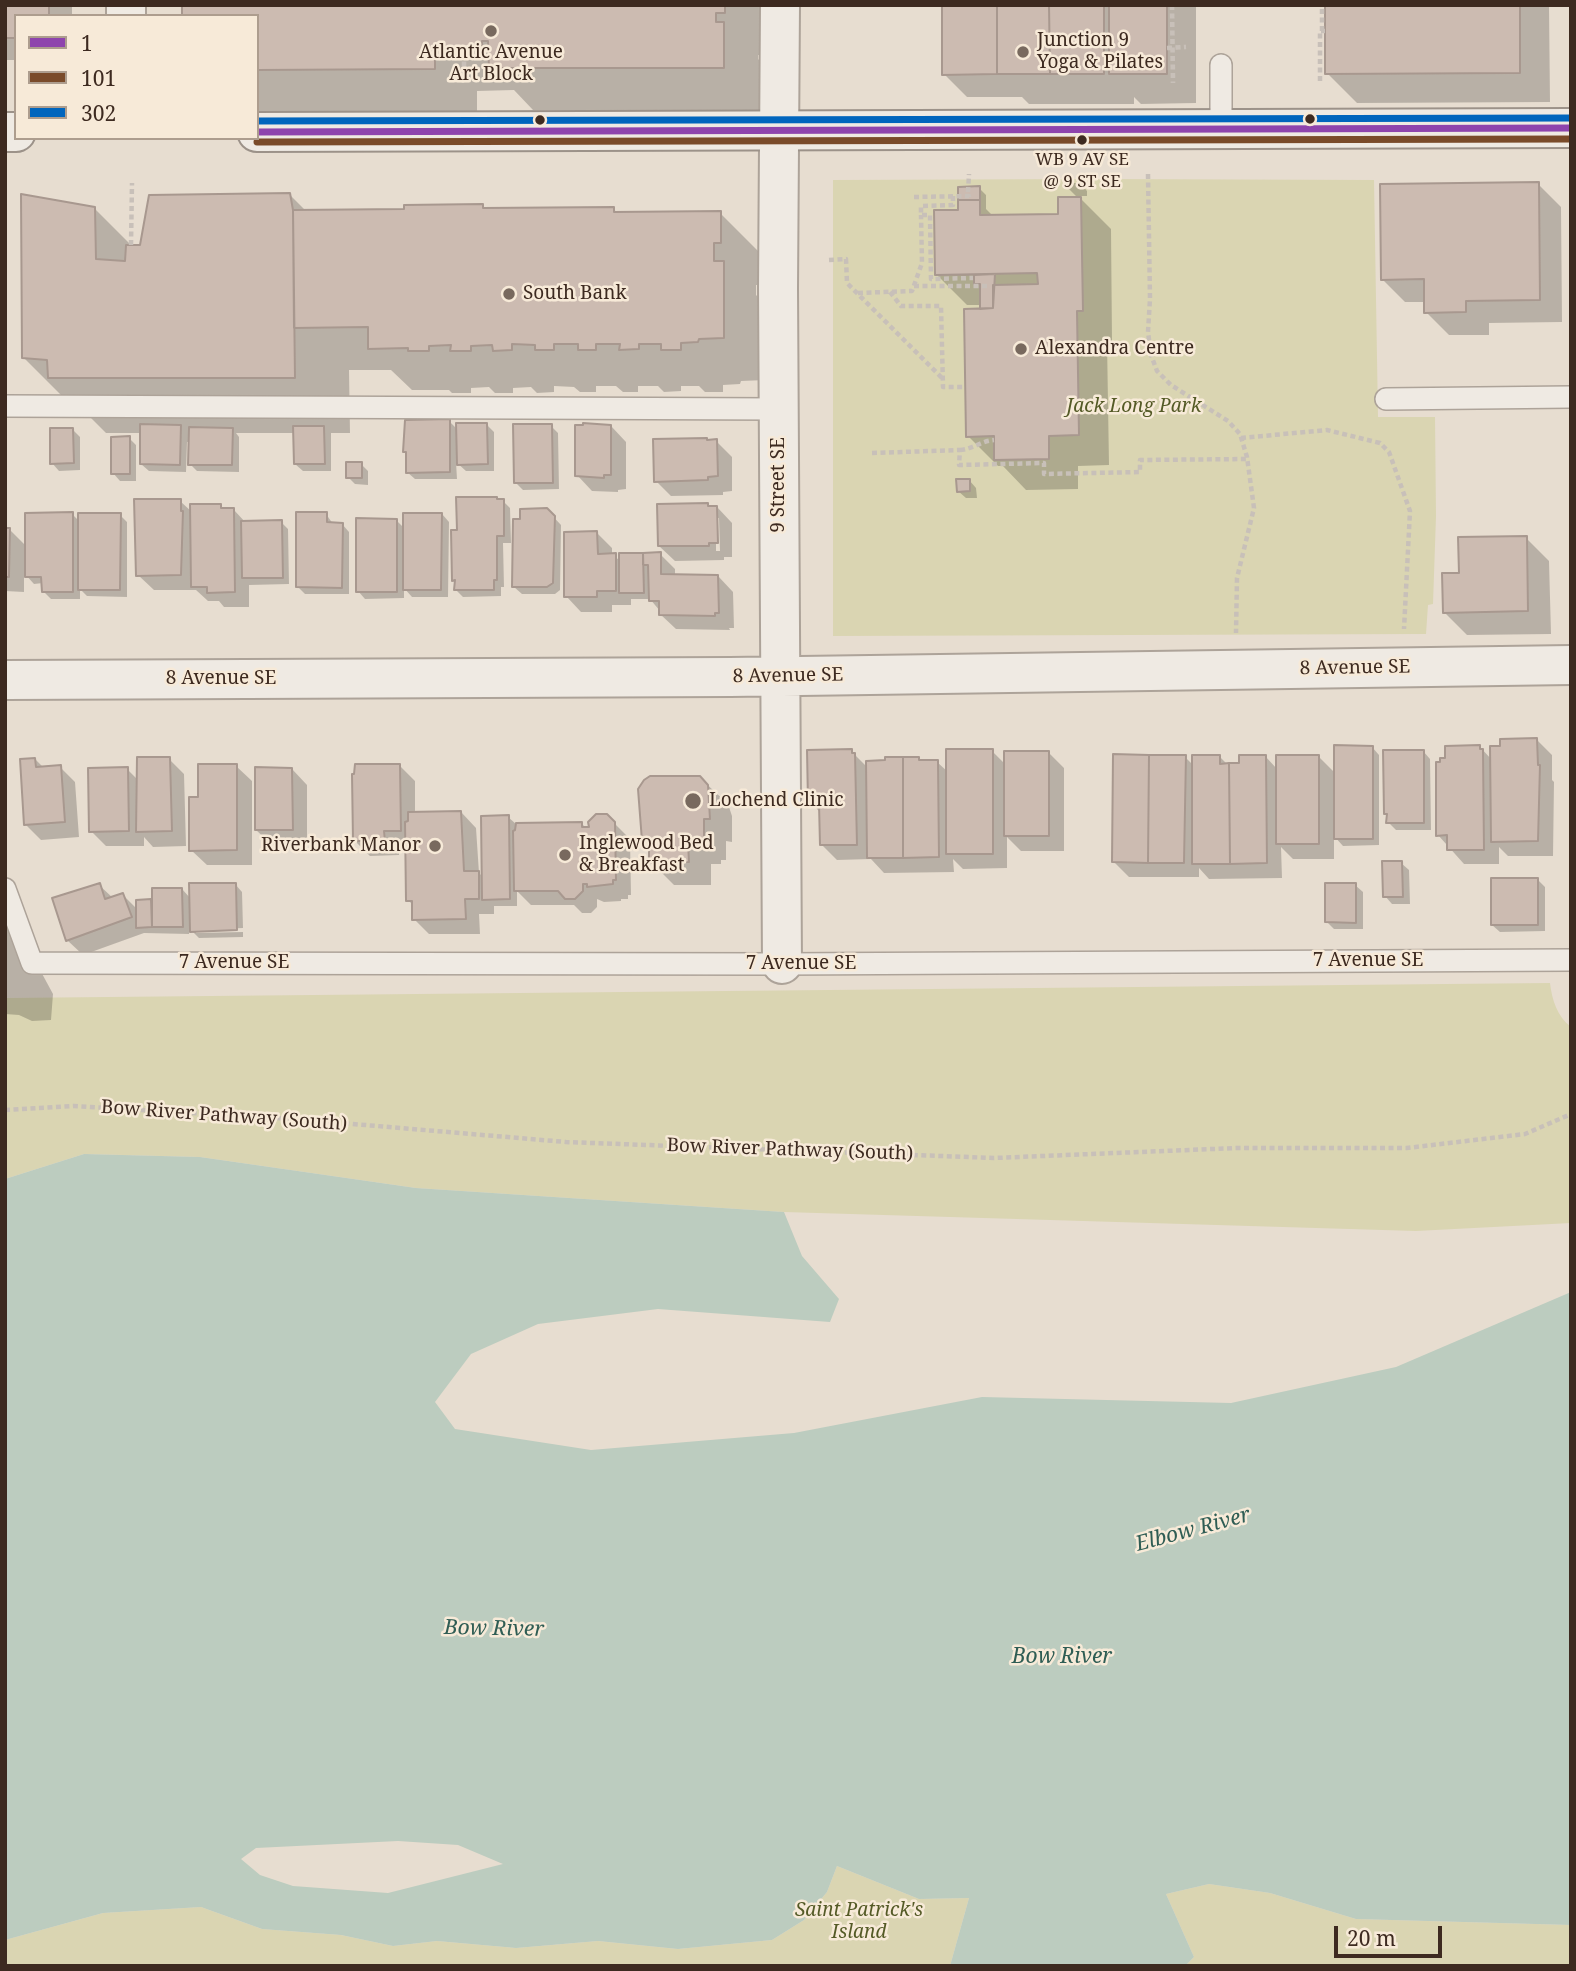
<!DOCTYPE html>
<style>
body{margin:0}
#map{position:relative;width:1576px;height:1971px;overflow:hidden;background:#e7ddd0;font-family:"Noto Serif",serif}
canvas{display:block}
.frame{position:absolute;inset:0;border:7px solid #3d2a20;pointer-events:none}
.legend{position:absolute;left:14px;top:14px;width:245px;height:126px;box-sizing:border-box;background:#f7ead8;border:2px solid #ad9d8e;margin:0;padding:9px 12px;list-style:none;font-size:21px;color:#3d2a20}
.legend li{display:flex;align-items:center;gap:14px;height:35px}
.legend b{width:35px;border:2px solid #ad9d8e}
.scale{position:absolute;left:1334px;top:1926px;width:108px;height:32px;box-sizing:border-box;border:4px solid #3d2a20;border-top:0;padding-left:9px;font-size:21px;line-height:24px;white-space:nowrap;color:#3d2a20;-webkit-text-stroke:5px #f7ead8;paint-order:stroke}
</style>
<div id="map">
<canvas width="1576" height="1971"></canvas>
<div class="frame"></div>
<ul class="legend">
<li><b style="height:9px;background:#8e44ad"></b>1</li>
<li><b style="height:9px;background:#7a4b2a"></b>101</li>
<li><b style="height:9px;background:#0065bd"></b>302</li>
</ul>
<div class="scale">20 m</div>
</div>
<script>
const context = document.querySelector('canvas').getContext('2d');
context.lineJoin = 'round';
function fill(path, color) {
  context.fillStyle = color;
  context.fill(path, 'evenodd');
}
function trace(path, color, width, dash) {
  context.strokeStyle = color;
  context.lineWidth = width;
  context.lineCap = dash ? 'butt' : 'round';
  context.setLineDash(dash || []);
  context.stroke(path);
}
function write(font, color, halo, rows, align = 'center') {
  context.font = font + ' "Noto Serif",serif';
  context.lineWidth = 5;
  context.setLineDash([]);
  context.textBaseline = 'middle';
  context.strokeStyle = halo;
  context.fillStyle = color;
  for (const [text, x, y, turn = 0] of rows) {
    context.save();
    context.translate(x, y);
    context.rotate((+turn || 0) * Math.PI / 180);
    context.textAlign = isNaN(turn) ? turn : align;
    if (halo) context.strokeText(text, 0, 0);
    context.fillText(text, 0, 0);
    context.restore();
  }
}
const green = new Path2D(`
 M1095,179L1374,180L1378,417H1435L1436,516L1433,604L1428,605L1426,634L833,636V180Z
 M1550,983C1552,1000 1557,1016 1571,1027V1223L1416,1231L784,1212L416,1188L200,1157L84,1154L5,1179V998Z
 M837,1866L919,1899L969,1898L950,1966H5V1940L103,1913L201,1907L262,1929L341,1935L393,1946L437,1941L516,1948L598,1941L678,1949L772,1940L804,1920L827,1892Z
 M1209,1884L1270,1893L1356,1919L1571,1925V1966H1185L1194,1957L1166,1894Z`);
const water = new Path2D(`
 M84,1154L200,1157L416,1188L784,1212L802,1256L839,1299L830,1322L658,1309L538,1324L471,1354L435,1402L455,1429L591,1450L794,1433L982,1397L1231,1403L1396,1367L1571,1292V1925L1356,1919L1270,1893L1209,1884L1166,1894L1194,1957L1185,1966H950L969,1898L919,1899L837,1866L827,1892L804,1920L772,1940L678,1949L598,1941L516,1948L437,1941L393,1946L341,1935L262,1929L201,1907L103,1913L5,1940V1179ZM398,1841L458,1845L503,1864L388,1893L293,1886L260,1875L241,1859L256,1848Z`);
const shadow = new Path2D(`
 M5,5H72V16H16V60H5Z
 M184,5H767V55H758V59L766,67V110H533L514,90L477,91V111L257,112V16Z
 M944,5H1196V103L1141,104L1134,97V104H1029L1022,97H967L944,74Z
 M1327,5H1549L1550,102L1357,103L1327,73Z
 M1069,183H1080L1087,191V196H1078L1111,229L1112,341H1107L1109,465L1078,466V489L1026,490L1003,466H998L968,436L982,305H967L937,275L960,212L979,188L986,195V209L994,217L1060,216L1079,199L1069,189Z
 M1538,184L1561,207L1562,322L1489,323V335H1449L1426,312V302H1405L1382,279Z
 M290,195L306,211L406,210L482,206L486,210L613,209L618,213H720L763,256V285H756V295L766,305V380L741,381L740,384L723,385V392H705L699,386H681V391L664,392L658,386H638V392H623L616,386H596V392H580L574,387L554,386V392L537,393L531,387L513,388V393H495L489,387L471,388V393H452L449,390H412L391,370H349L350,433H331V471H303L295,464V433H236L239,437V472L197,471L190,464V442H187L186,472L149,471L141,464L142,433H106L87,414H80L24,358L95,209L133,247H142Z
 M449,421L458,430L487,425L494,432V471H466L456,462L457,479H415L407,472V453L405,451Z
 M603,424L611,426L626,442V489L618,490V492L592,491L577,475V426Z
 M551,426L558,433L559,489L523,490L516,483Z
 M72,429L80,437V470L59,471L52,463Z
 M129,438L136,445V481H120L113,473Z
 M716,441L732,457V491L723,492V495L671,496L656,481Z
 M361,464L368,471V485L355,484L348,477Z
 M969,480L976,488L977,498H966L958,491Z
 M180,501L192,512L220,506L225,510H234L246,523L281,522L288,529L289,584L249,585V607H224L219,601H208L196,590H154L138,575Z
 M499,501H503L510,508L511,543H503L504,587H501V596L463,597L456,590V583L453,580L458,531Z
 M708,505L710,507H717L732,523V557H724V560L675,561L659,546ZM716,518H719L720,551H716Z
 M547,510L561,525L560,590L555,594H522L514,587L522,521Z
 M72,514L80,522L120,515L127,522V597L87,596L80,589V599H51L43,591V583L34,584L24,573V592L5,591V595V529H9L27,547Z
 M326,514L333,524H342L349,532V594H305L297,586Z
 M442,514L449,522L448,597H412L404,588V598L365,599L358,591L396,520L404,528Z
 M597,533L612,548V555L621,561L660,554L675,569V576H718L733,592L734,628H729L730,630L676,629L660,614V611L650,599H631V605H612V612H581L566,596Z
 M1526,538L1549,561L1551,634L1467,635L1444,612L1460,575Z
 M1537,740L1552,755V780L1554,782L1553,856H1508L1499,847V864H1464L1438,835L1480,747L1492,760Z
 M1372,747L1379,755V845L1343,846L1334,836V859H1293L1281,847L1282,878L1209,879L1199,868V877H1129L1114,862L1185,757L1193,765L1219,756L1228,765H1241L1266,757L1277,769L1318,756L1336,774Z
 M851,751L868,768L918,759L922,762H937L948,772L992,751L1005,764L1049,753L1064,768V851H1021L1007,837V868L963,869L953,859L954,872L884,873L871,859L837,860L822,845L821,813L809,801Z
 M1423,751L1430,759L1431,830H1396L1388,822V816L1386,814Z
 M35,759L44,768L60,767L75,782L79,837L41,840L25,824Z
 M169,759L184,774L186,846L153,847L144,837V846H106L91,831L127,769L138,780Z
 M236,766L252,781V865H207L191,850L200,799Z
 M400,766L415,781V813L461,812L476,828L479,873L483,877L508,817L516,824H582L586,828L590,829L607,816L630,839L631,895H628V899H621V901L604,902L597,899V907L591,913H582L574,905H531L517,891V906H494V914H479L480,934H429L414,919V906L408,900L407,846H399V855L370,856L355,841Z
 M292,769L307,785V845H272L256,830Z
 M700,778L728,804L732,816V842L726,841V860H721V864H711V885H674L651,862V848L643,840Z
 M1401,863L1409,870L1410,904H1392L1385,896Z
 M1538,880L1545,887V931L1500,932L1492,925Z
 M235,884L242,892L243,928L196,930V933L243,932V937L199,938L189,928V934L144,933L83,955L67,940L99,885L113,898L123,895L138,910L137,901H153L182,889L191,899Z
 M1355,885L1363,892V929H1334L1327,922Z
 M5,905L53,994L51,1020L32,1021L19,1015L5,1014Z`);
const building = new Path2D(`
 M5,5H49V16H16V38H5Z
 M182,5H725V13H716V22H724V68H489L488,41H482V48L435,49V69L257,70V16H182Z
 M942,5H997V74L942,75Z
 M997,5H1049L1050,74H997Z
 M1049,5H1104V74H1050Z
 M1109,5H1167V74H1109Z
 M1325,5H1520V73L1325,74Z
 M1539,182L1540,300L1466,301V312L1424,313V279L1381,280L1380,184Z
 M980,186V200H958V187Z
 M290,193L293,210L295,378H48L47,360L22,358L21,194L95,207L96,259L125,261L126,245H140L149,195Z
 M1058,197H1081L1083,311H1077L1079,435L1049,436V459L994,460V436L966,437L964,309L993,308V285L1038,284L1037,273L935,275L934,210H958V200H980V215L1058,214Z
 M483,204V208L614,207V212L721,211V243H714V261H724V338L699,339L698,342L681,343V350H661V344H639V349L619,350L620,344H596V350H578V344H554V350H535V345L512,344V350L493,351L492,345L471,346V351H450L451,345L429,346V351H408V348L368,349V327L294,328L293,210L404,209V205Z
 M995,274L993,308L980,309V284H974V275Z
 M450,419V472L406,473V452H403L405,420Z
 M456,423H487L488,464L457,465Z
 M583,423L611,425V475H604V478L575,476V425H583Z
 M140,424L181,425L180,465L140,464Z
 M513,424H552L553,483H514Z
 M293,426H324L325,464H294Z
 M189,427L233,428L232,465H188Z
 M50,428H73L74,463L50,464Z
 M130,436V474H111V437Z
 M707,438V440L717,439L718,476L708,477V480L654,482L653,439Z
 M346,462H362V478H346Z
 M956,479H970V491L957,492Z
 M456,497H497V499H504V536H497V580H494V590H454L455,580L452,581L451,530H457Z
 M134,499H181V511H183L181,575L136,576Z
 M708,503V506H717L718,543H709V546H658L657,504Z
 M190,504H221V508H234L235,592L207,593V587H191Z
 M547,508L555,516L553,583L547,587H512L513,519H520V509Z
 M73,512V592H42L41,577H25V513Z
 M296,512H327V522L343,523L342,588L296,587Z
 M78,513H121L120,590H78Z
 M403,513H442L441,590H403Z
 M356,518L397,519V592H356Z
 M282,520L283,578H242L241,521Z
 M5,528H10L9,577H5Z
 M597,531L598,554L616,553V591H597V597H564V532Z
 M1527,536L1528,611L1443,613L1442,573H1459L1458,537Z
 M661,552V574L718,575L719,613H715V616L659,615V601H649L648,565H643V553Z
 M619,553H643L644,593H619Z
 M1537,738L1538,765H1540L1538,841L1491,842L1490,746H1500V739Z
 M1334,745L1373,746V839H1334Z
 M1480,745V749H1483L1484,850H1447V835L1436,836V762H1440V758H1445V746Z
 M852,749V753H855L857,845H820L819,804H811V802H808L807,750Z
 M946,749H993V854H946Z
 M1383,750H1424V823H1386L1387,814H1384Z
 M1004,751H1049V836H1004Z
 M1113,754L1149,755L1148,863L1112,862Z
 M1149,755H1186L1184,863H1148Z
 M1192,755H1220V764L1229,763L1230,864H1192Z
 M1239,755H1266L1267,863L1230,864L1229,763H1239Z
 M1276,755H1319V844H1276Z
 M137,757H170L172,831L136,832Z
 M885,757H903V858H867L866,761L885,760Z
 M903,757H919V760H938L939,857L903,858Z
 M35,758L36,767L61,765L65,822L24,825L20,759Z
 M198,764H237V850L189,851V797H198Z
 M355,764H400L401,831H384L385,841H353L352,774H354Z
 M128,767L129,831L89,832L88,768Z
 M255,767L292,768L293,830H255Z
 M650,776H700L708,785L710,819H704V838H699V842H688L689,862L649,863V841H642L638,789L644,780Z
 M461,811L464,871H479V899H465L466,919L412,920V901H406L405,822L408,821V812Z
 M596,814H607L615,822L616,880H613V884L587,887V884H583V891L575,899H565L558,891H514L513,831L515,830L516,823L582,822V827H589L588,822Z
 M509,815L510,899L482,900L481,816Z
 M1382,861H1402L1403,897H1383Z
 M1491,878H1538V925H1491Z
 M100,883L105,899L123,893L132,917L66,941L52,898Z
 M189,883H236L237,930L190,932Z
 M1325,883H1356V923L1325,922Z
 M152,888H182L183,927H152Z
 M151,899L152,927L136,928V900Z`);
const path = new Path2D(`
 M1172,5L1173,83
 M1322,31V5
 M1167,48L1186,47
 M464,75V49
 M1320,81V31H1325
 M1148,174L1150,299L1148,332L1151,355L1157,371L1171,385L1228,421L1240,434L1247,457L1254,508L1237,578L1236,633
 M968,192L969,174
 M953,196V205L921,206V215H930L931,279L973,278
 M914,197L969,196V200
 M131,245L132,183
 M829,260L846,259L847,283L943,379
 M914,286H987
 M890,292L901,306H941L943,387H965
 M858,293L912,291L922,263L921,215
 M1241,438L1327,430L1380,443L1389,452L1410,511L1404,629
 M960,450C973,449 981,441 994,440
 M872,453L960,450L959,465L1044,463V474L1140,472V460L1247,459
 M5,1110L74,1106L294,1119L566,1142L994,1158L1237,1148H1407L1525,1134L1571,1114`);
const lane = new Path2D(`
 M1221,65V128
 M1386,399L1571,397
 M5,406L779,409
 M5,889L32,963L782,964L1571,960`);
const street = new Path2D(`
 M780,5L778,288L782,964
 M126,16V5
 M5,680L730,677L1571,665`);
const secondary = new Path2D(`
 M5,132H16
 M257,132L1571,128`);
const bus1 = new Path2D(`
 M257,132L1571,128`);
const bus2 = new Path2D(`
 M257,142L1571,139`);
const bus3 = new Path2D(`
 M257,121L1571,118`);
const markers = [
 [491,31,7,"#78695e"],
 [1023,52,7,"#78695e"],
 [1310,119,6,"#3d2a20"],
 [540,120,6,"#3d2a20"],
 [1082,140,6,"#3d2a20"],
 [509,294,7,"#78695e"],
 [1021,349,7,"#78695e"],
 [693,801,9,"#78695e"],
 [435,846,7,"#78695e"],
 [565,855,7,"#78695e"]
];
const busNames = [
 ["WB 9 AV SE",1082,160],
 ["@ 9 ST SE",1082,182]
];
const poiNames = [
 ["Junction 9",1037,41],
 ["Yoga & Pilates",1037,63],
 ["Atlantic Avenue",491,53,"center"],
 ["Art Block",491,75,"center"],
 ["South Bank",523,294],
 ["Alexandra Centre",1035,349],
 ["Lochend Clinic",709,801],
 ["Inglewood Bed",579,844],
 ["& Breakfast",579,866],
 ["Riverbank Manor",421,846,"right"]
];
const parkNames = [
 ["Jack Long Park",1134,407],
 ["Saint Patrick's",859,1911],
 ["Island",859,1933]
];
const streetNames = [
 ["9 Street SE",779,485,-90],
 ["8 Avenue SE",1355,668,-1],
 ["8 Avenue SE",788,676,-1],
 ["8 Avenue SE",221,679],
 ["7 Avenue SE",1368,961],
 ["7 Avenue SE",234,963],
 ["7 Avenue SE",801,964],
 ["Bow River Pathway (South)",224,1116,4],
 ["Bow River Pathway (South)",790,1150,2]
];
const waterNames = [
 ["Elbow River",1193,1530,-15],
 ["Bow River",494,1629,1],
 ["Bow River",1062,1657]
];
fill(green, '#dad5b2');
fill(water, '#bcccbf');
fill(shadow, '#0003');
fill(building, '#ccbbb1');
trace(building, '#a8988f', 2);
trace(lane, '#ada399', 24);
trace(street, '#ada399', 42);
trace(secondary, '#9c9289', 42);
trace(path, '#c8c0b9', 4.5, [5, 3.5]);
trace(lane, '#efeae3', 21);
trace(street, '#efeae3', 38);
trace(secondary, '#efeae3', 38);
trace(bus1, '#8e44ad', 7);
trace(bus2, '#7a4b2a', 7);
trace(bus3, '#0065bd', 7);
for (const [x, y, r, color] of markers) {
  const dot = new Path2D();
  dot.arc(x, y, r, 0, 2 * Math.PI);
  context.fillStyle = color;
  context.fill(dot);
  trace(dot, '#f7ead8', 2.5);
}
write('17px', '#3d2a20', '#f7ead8', busNames);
write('19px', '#3d2a20', '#f7ead8', poiNames, 'left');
write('italic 19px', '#545a26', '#f7ead8', parkNames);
write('19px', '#3d2a20', '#f7ead8', streetNames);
write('italic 21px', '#2f5d54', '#f7ead8', waterNames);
</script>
